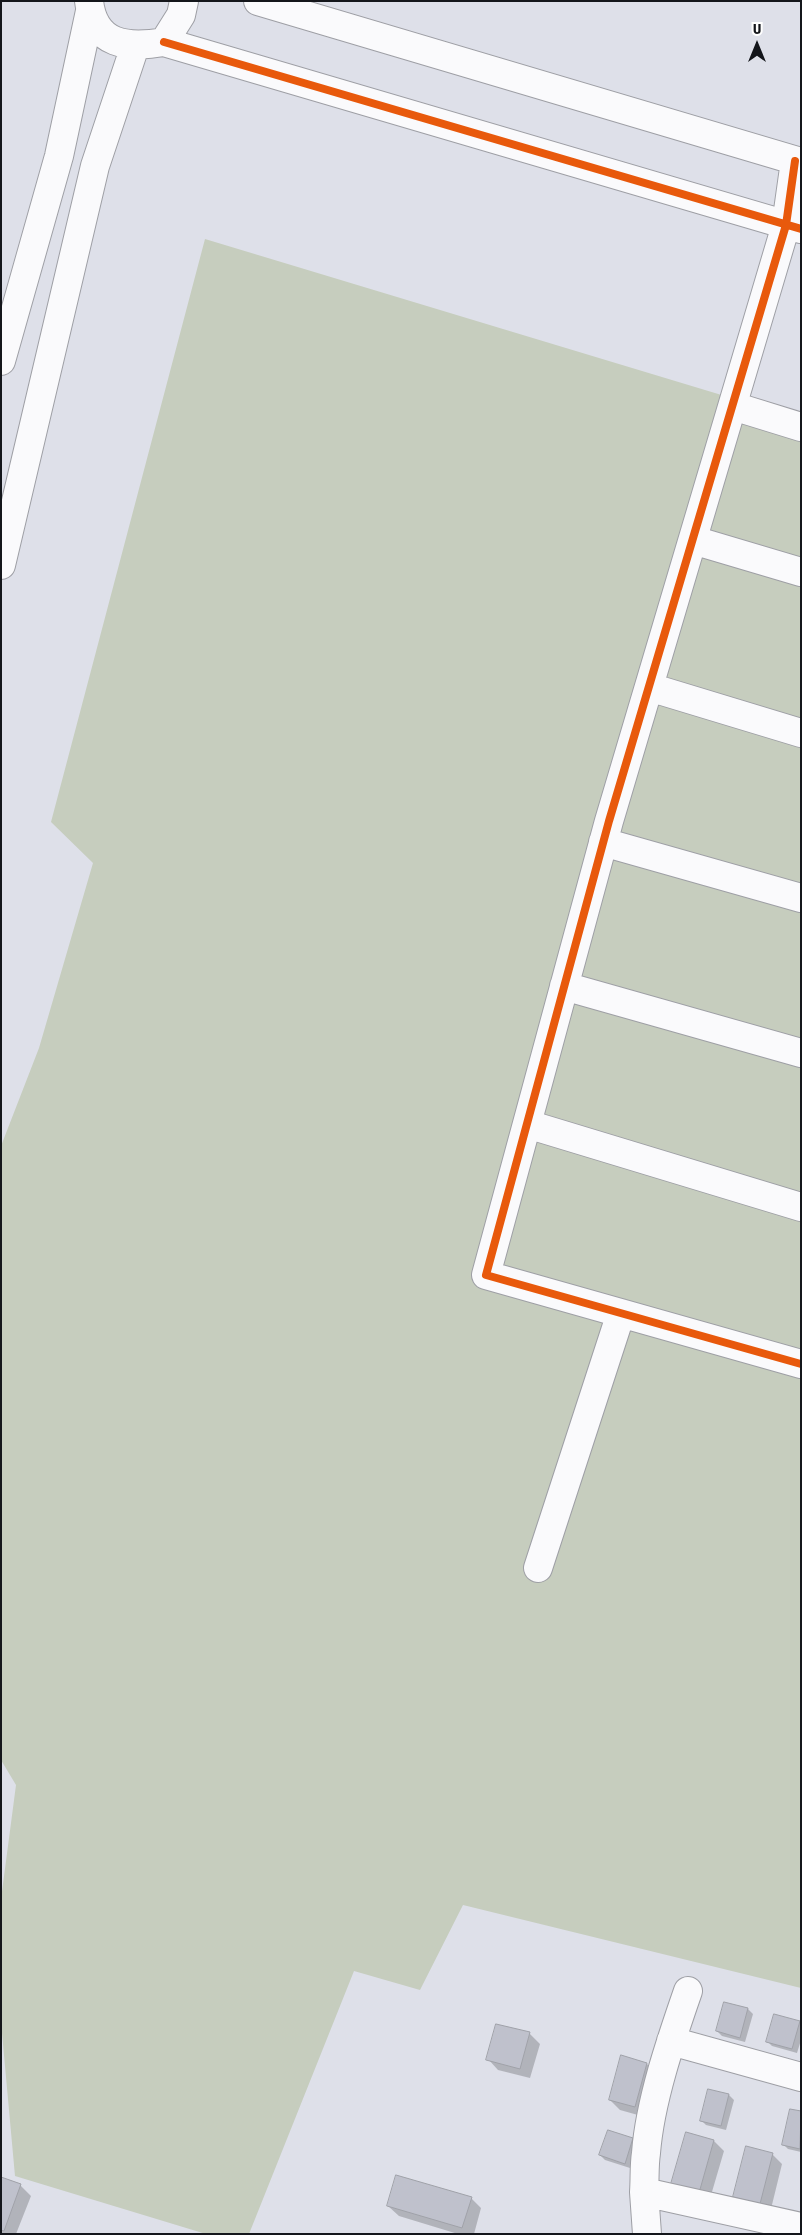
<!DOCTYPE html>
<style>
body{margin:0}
#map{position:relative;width:802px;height:2235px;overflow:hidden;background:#dee0e9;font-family:"Fira Sans Condensed",sans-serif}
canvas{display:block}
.frame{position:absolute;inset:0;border:2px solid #14161b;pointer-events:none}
.north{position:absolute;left:732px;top:20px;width:50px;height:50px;-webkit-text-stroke:4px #fff;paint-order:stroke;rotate:0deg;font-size:14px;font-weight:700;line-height:20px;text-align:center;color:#14161b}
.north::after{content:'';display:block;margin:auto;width:18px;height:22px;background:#14161b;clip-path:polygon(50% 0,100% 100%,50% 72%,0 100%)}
</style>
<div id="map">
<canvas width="802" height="2235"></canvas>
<div class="frame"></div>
<div class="north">U</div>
</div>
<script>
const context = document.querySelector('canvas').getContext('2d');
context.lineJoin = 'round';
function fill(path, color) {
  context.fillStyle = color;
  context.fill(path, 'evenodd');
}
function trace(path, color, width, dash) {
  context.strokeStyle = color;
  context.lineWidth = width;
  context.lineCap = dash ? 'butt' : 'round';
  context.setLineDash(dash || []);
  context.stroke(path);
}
const green = new Path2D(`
 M205,239L801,419V1988L463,1905L420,1990L354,1971L249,2234H206L15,2176L1,2022V1899L16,1785L1,1760V1146L39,1048L93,863L51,822Z`);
const shadow = new Path2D(`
 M725,2003L748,2009L753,2014L745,2042L722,2036L717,2031Z
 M800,2022L801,2040L797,2053L772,2046L767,2041Z
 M529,2033L540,2044L530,2078L498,2070L488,2059Z
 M647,2064L657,2075L645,2117L620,2110L610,2100Z
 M729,2095L734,2100L726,2130L706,2125L701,2120Z
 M801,2112V2152L788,2149L783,2144Z
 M608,2131L633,2139L638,2144L630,2168L605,2160L600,2155Z
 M714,2141L724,2151L709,2202L683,2194Z
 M772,2154L782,2164L770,2213L745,2207L734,2197Z
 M1,2178L21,2186L31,2196L16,2234H1Z
 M471,2198L481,2208L474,2234H458L399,2216L388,2206Z`);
const building = new Path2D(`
 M724,2002L748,2008L740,2038L716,2031Z
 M774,2014L800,2021L792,2049L766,2042Z
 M496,2024L530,2032L520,2069L486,2060Z
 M621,2055L647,2063L635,2107L609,2100Z
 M708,2089L729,2094L721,2126L700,2121Z
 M790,2109L801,2111L800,2149L782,2145Z
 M608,2130L633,2138L625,2164L599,2155Z
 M686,2132L714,2140L699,2193L671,2184Z
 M746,2146L773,2153L760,2204L733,2197Z
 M396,2175L472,2197L462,2228L387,2206Z
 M1,2177L21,2184L4,2231L1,2230Z`);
const street = new Path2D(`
 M89,1C94,46 128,48 164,42L181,15L184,1
 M258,1L801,162
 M164,42L801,229
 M795,161L786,225L609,821L486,1275L801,1364
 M1,361L59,156L90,11
 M733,406L801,427
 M693,540L801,572
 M1,565L95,166L135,46
 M649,687L801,733
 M603,842L801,898
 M564,986L801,1053
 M527,1124L801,1207
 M538,1568L621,1313
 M688,1991C671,2040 650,2101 646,2153C644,2166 645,2179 644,2192L801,2227
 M671,2041L801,2077
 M644,2192L647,2234`);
const cycleway = new Path2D(`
 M164,42L801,229
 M795,161L786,225L609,821L486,1275L801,1364`);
fill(green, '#c6cdbe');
fill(shadow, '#0003');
fill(building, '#bfc1cc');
trace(building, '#9fa1a8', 1);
trace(street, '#9e9fa5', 30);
trace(street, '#fafafc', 28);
trace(cycleway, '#e8590c', 8);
</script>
